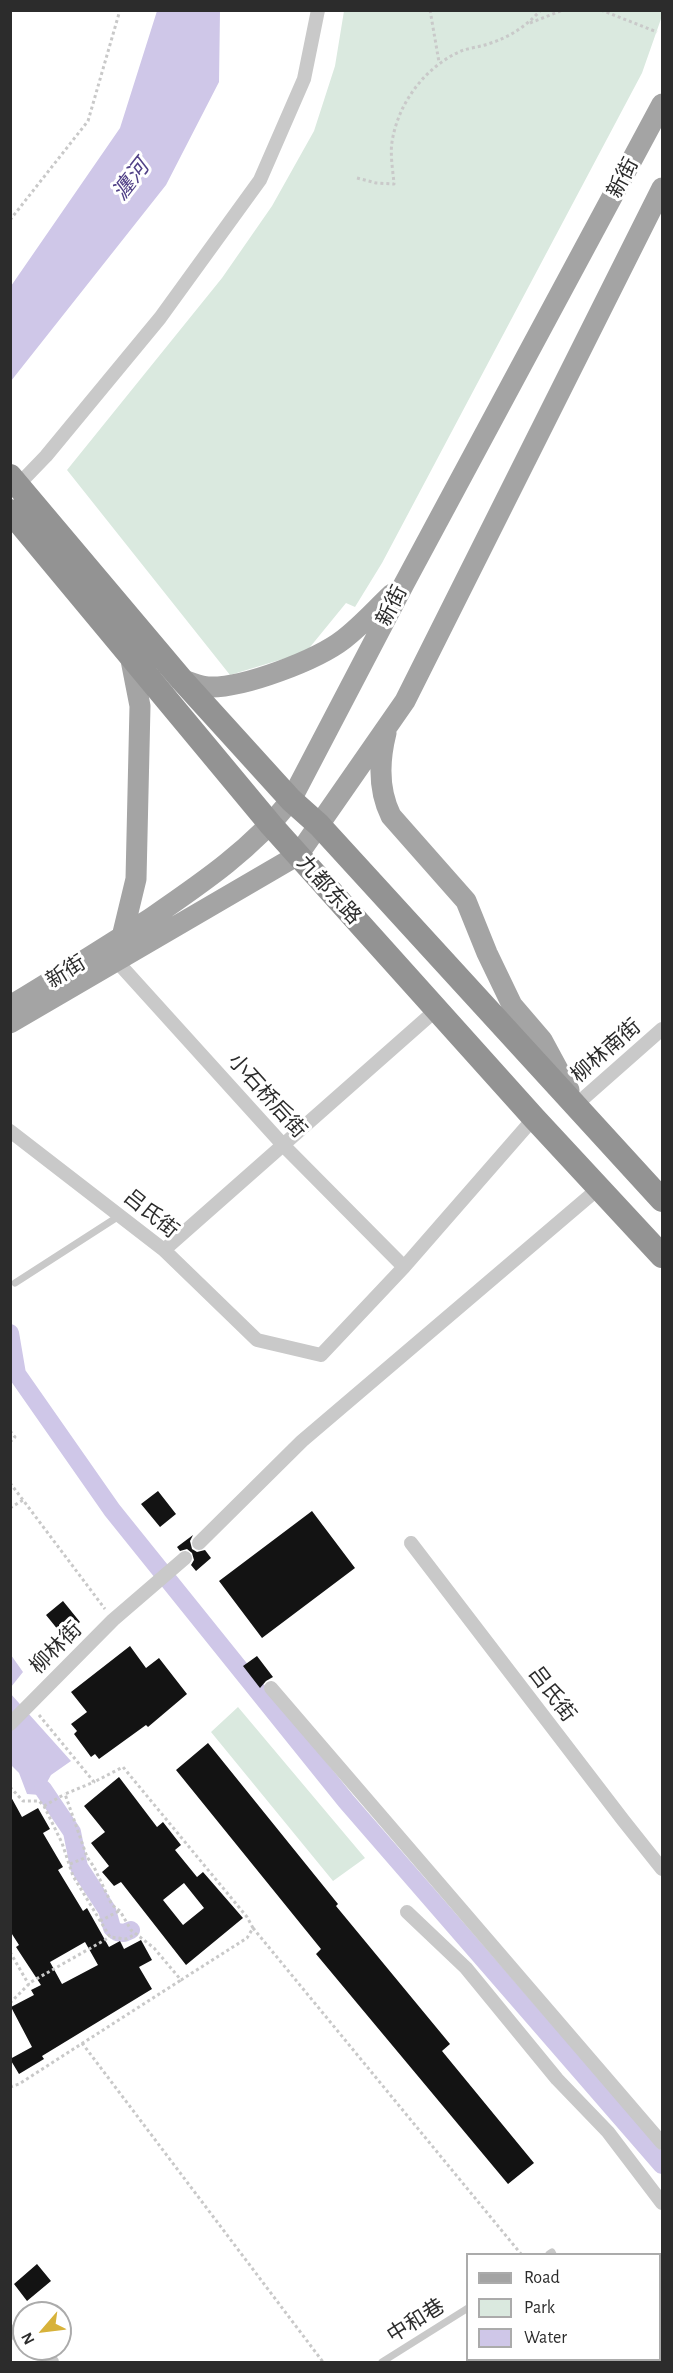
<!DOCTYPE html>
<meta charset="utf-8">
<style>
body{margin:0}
#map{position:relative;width:673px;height:2373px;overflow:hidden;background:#fff;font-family:"Alegreya Sans",sans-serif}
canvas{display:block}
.frame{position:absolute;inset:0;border:12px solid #2c2c2c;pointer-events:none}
.legend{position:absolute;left:466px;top:2253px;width:195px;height:108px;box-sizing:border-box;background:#fff;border:2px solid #ababab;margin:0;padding:8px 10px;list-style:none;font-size:18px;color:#2c2c2c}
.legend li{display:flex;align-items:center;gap:12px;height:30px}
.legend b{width:30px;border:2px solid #ababab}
.north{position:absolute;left:12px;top:2301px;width:60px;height:60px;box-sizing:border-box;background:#fff;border:2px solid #ababab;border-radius:50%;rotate:242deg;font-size:16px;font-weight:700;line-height:24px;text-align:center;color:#2c2c2c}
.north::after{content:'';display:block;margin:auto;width:21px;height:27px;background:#d7b23a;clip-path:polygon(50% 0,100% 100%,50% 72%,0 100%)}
</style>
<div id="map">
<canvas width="673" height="2373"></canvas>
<div class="frame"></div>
<ul class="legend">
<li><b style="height:8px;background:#a4a4a4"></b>Road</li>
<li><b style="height:16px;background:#dae9df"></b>Park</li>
<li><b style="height:16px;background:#cfc7e8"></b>Water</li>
</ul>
<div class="north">N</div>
</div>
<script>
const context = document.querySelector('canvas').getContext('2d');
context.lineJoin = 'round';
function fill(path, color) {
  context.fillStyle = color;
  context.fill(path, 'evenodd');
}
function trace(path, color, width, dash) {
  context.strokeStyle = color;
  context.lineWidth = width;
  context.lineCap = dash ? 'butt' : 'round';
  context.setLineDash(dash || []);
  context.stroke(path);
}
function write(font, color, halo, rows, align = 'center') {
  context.font = font + ' "Alegreya Sans","Noto Sans SC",sans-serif';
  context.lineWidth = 6;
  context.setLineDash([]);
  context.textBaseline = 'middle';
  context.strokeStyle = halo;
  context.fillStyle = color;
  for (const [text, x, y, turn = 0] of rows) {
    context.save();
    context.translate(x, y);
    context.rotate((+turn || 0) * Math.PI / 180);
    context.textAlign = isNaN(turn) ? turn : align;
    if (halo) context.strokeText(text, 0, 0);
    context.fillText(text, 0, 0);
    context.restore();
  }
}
const green = new Path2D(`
 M344,11H662V16L642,73L382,563L355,607L346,603L306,652L230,675L67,470L222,278L272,206L314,131L335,66Z
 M238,1707L365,1858L333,1881L211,1732Z`);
const water = new Path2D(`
 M157,11H220L219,82L166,185L11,381V286L120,128Z
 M11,1655L23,1672L11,1687H10Z
 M10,1693L71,1761L51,1775L40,1795L27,1794L19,1773L11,1765Z`);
const canal = new Path2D(`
 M10,1333L17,1374L112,1510L346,1801L662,2165
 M43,1789L72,1832L79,1867L107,1910L112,1928L117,1932L124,1933L131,1930`);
const building = new Path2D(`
 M158,1491L176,1514L160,1527L141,1504Z
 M312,1511L355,1568L262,1638L219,1581Z
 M193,1535L190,1541L192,1549L197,1552L205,1550L211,1558L196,1571L191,1565L194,1560L192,1553L187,1549L180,1551L177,1547Z
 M63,1601L80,1622L63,1636L46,1615Z
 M130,1646L146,1668L159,1658L187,1694L148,1727L146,1725L99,1759L95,1754L91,1757L74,1734L77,1731L71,1724L87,1712L71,1692Z
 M257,1656L273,1677L266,1681L260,1688L243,1666Z
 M208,1743L338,1904L336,1906L450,2044L442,2051L534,2163L508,2184L316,1954L321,1949L176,1770Z
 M119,1777L157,1827L163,1822L181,1845L175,1850L197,1877L203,1872L243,1918L186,1965L121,1882L114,1886L102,1872L109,1866L91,1843L105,1832L84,1806ZM184,1883L204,1908L183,1925L163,1900Z
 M10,1795L22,1817L38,1808L50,1829L43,1833L63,1867L58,1870L83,1911L87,1908L109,1947L120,1941L124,1949L141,1940L152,1960L139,1967L152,1989L42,2056L44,2059L19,2074L10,2059L32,2047L11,2007L34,1995L31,1990L41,1985L16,1947L19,1945L10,1931ZM85,1942L98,1965L62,1984L50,1962Z
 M37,2264L51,2281L27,2301L14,2284Z`);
const path = new Path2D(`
 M430,10L439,62
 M601,10L657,32
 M530,23L563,10
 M357,178L376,183L394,184C393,171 390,155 392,142C398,103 425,67 461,51C469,48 479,47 488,44C510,37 525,27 541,10
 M10,220L88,121L120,10
 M10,1431L15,1437L10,1442
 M10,1483L23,1500
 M10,1508L23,1500L105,1609
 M39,1715L94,1782L65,1794L87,1857L94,1867L112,1905L120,1911L131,1930L154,1948L181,1980L247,1938L253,1928L247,1917L123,1767L94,1782
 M10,1787L23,1801H39L44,1806L62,1843L73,1876L110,1937L126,1939L136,1934
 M44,1806L65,1794
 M70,1864L87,1857
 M100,1921L119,1911
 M253,1928L521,2254
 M10,1952L29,1985
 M10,2003L31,1982L110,1937
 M82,2043L323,2362
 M10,2087L19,2084L181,1980`);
const lane = new Path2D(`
 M15,1283L119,1216
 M549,2254L552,2252L553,2254
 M627,2360L629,2362
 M382,2362L468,2308`);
const street = new Path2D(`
 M18,485L46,456L160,318L260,180L304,79L318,10
 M112,956L284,1146L404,1267
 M577,1104L662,1029
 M10,1131L164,1250L257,1340L321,1355L404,1267L534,1118
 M164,1250L436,1010
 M199,1543L302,1441L599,1188
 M411,1543L623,1820L662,1869
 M271,1688L662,2143
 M10,1724L113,1620L185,1558
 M407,1912L466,1968L557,2079L608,2132L662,2203
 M10,2333L19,2330L24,2335
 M38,2349L52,2362`);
const primary = new Path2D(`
 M182,680C191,682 201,687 209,687C244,688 317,660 344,639C361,626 376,609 392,594
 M386,733C379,761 378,790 391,816L466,901L487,953L512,1005L542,1040L569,1090
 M122,937L136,879L140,706L130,655
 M10,1006C58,977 104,948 151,918C202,883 252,849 291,800L404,584L662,104
 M10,1023L298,855L405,701L662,188`);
const highway = new Path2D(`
 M10,476L182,680L291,800L319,825L662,1200
 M10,511L271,825L534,1118L662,1256`);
const streetNames = [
 ["新街",623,178,-62],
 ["新街",392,606,-63],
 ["九都东路",329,890,48],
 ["新街",66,972,-32],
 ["柳林南街",606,1051,-41],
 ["小石桥后街",267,1096,48],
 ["吕氏街",151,1214,39],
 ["柳林街",56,1648,-45],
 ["吕氏街",552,1694,53],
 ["中和巷",416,2321,-32]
];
const waterNames = [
 ["瀍河",131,180,-52]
];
fill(green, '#dae9df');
fill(water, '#cfc7e8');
trace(canal, '#cfc7e8', 18);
fill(building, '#131313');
trace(path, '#c9c9c9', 3, [3, 3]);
trace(lane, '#c9c9c9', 7);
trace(street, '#c9c9c9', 14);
trace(primary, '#a4a4a4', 21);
trace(highway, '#939393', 24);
write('21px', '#2c2c2c', '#fff', streetNames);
write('italic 22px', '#514187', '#fff', waterNames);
</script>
